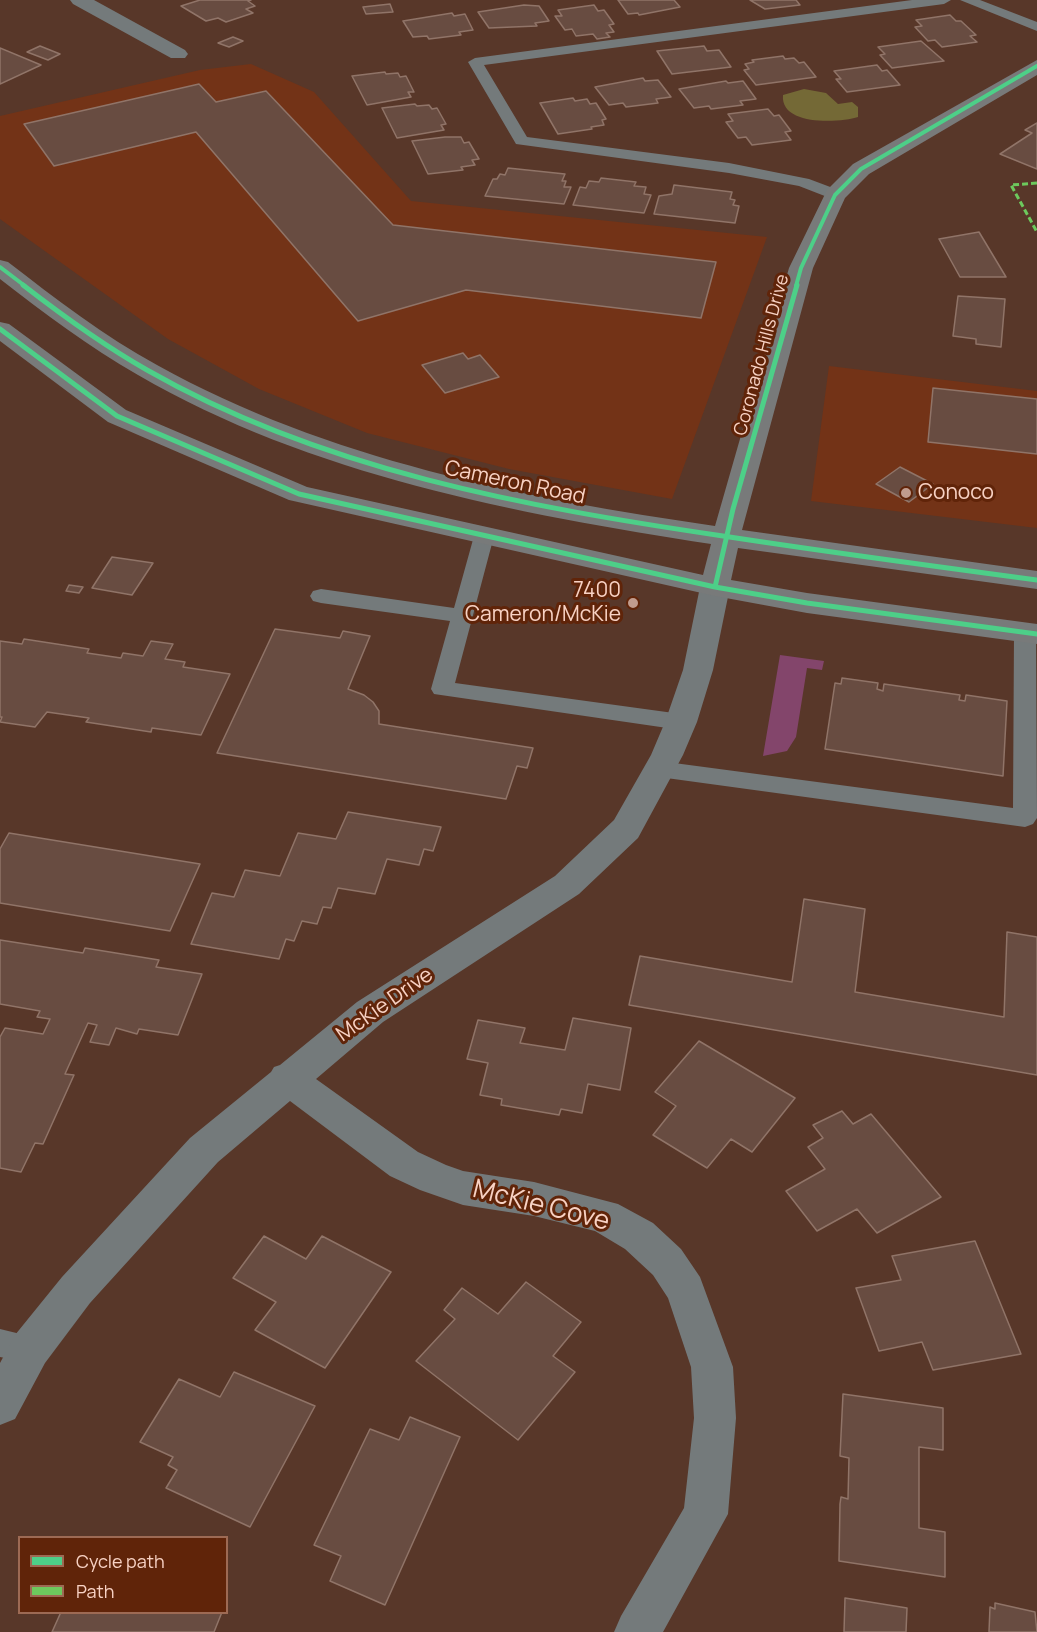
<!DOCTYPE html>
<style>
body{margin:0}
#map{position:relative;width:1037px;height:1632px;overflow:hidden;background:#583729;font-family:Manrope,sans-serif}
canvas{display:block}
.legend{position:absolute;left:18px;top:1536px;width:210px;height:78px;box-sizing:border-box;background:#602409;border:2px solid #9d6a54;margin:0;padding:8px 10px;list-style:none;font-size:18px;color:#f8d2c4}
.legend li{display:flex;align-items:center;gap:12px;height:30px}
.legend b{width:30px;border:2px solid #9d6a54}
</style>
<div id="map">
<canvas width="1037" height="1632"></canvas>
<ul class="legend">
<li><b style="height:8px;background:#4dcf88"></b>Cycle path</li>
<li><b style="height:8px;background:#6dc95d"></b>Path</li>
</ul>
</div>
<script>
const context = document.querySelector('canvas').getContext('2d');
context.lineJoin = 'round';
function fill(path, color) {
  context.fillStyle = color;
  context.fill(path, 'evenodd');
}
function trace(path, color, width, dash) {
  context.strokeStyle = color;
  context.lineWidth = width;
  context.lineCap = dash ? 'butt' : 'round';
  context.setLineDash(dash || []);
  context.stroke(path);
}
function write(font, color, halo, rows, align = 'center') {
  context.font = font + ' Manrope,sans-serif';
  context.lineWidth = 6;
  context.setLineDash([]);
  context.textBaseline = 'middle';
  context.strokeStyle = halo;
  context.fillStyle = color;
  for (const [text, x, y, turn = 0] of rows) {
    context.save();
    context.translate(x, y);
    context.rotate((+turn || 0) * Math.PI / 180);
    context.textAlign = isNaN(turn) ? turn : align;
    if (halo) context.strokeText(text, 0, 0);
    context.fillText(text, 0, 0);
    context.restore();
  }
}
const built = new Path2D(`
 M251,64L314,92L411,201L767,237L672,499L509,469L367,433L259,389L168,339L0,219V116L200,70Z
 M829,366L1037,391V528L811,501Z`);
const green = new Path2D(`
 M804,89L826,93L838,104L852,102L858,107V117C839,123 780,126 783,95Z`);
const water = new Path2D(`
 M780,655L824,661L822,670L807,668L796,737L787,751L763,756Z`);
const building = new Path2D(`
 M200,0H251L248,1L255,6L246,9L253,13L226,22L218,18L206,21L181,6Z
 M618,0H674L680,7L639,15L638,13L628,14Z
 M750,0H796L800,5L765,9Z
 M390,4L393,12L366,14L363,7Z
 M524,5L539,6L549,21L535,23L537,26L489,28L478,12Z
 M594,5L598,11L604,10L614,24L609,25L614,32L606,33L610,37L597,39L593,34L576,36L572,29L565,30L555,16H562L558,10Z
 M452,13L454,16L465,14L473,30L459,32L461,35L429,39L427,36L413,37L403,21Z
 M950,15L956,21H961L976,35L970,36L977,42L942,47L935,40L928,41L915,27L922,26L916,20Z
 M233,37L243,41L229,47L218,43Z
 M921,41L944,61L892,68L880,55L885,54L878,47Z
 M40,46L60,54L48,60L27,52Z
 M704,46L707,51L719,50L731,67L672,74L657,51Z
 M0,48L41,65L0,84Z
 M783,56L785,59L794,58L799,63L804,62L816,77L756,85L744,70L749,69L745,64L754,62L752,60Z
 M877,65L882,71L887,70L900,85L847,92L836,79H841L834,71Z
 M385,72L386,74L398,73L400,77L406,76L414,92H408L411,97L367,105L352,76Z
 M643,78L645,81L658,80L671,97L656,99L658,103L626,107L623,103L609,105L595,87Z
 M726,81L728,83L743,81L756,99L740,101L743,105L711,109L709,106L694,108L679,89Z
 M199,84L216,102L266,91L393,225L716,262L701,318L466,290L358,321L196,132L54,166L24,124Z
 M573,98L575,101L587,99L590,104L596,103L606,119L602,120L604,125L591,127L592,129L558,134L540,103Z
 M415,104L417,106L429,105L432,109L437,108L446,124L441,125L444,130L397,138L382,108Z
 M768,109L774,116L779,115L791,131L785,132L791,140L752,145L746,137L738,138L726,122L733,121L728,114Z
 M1037,123V169L1000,154L1032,133L1025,130Z
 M445,137H461L464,143L469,142L479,159L472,160L475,165L461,167L463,170L428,174L412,141Z
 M508,168L565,174L562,181H566L564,187H571L564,204L485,196L493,179H497L500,174L505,175Z
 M601,178L636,182L634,186L646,187L644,194L651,195L644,213L573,205L580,187L586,188L589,181L599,182Z
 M674,185L732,192L730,199L735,200L733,205L739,206L735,223L654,214L659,196L672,194Z
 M979,232L1006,277H960L939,239Z
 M958,296L1005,299L1001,347L976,344V339L953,336Z
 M463,353L468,359L480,355L499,377L445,393L422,365Z
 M933,388L1037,399V454L928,442Z
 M900,467L933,484L909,502L876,484Z
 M112,557L153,563L132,595L92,588Z
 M69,585L83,587L79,593L66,591Z
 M275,629L340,638L343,631L370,636L348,689L364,695L373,702L379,711V724L533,748L527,768L517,766L506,799L217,753Z
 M24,639L89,649L87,653L121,658L123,653L143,656L151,641L173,644L165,659L185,662L183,667L230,674L201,735L152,728L151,732L86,722L89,718L47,712L35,727L0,722L2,717H0V641L22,644Z
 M842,678L878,683L877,689L883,691L884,684L960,695L959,700L965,701L966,695L1007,701L1003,776L825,749L835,683L841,684Z
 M348,812L441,827L433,851L424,849L419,865L387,859L375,894L338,888L331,908L323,907L317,924L302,921L294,941L286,939L279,959L191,944L212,893L234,897L245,870L280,876L298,833L336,839Z
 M9,833L200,864L170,931L0,903V849Z
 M804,899L865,909L855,992L1004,1017L1007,932L1037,937V1075L629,1005L640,956L792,982Z
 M0,940L83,953L85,948L159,960L156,967L202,974L178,1035L139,1029L137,1034L116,1028L109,1045L90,1042L97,1025L88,1023L65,1074L74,1075L43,1144L35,1143L21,1172L0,1168V1037L5,1028L43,1034L50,1019L37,1017L40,1011L0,1004Z
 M573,1018L631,1028L620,1090L588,1084L582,1113L561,1109L559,1115L501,1105L502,1099L480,1095L488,1063L467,1059L478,1020L525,1028L520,1043L565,1050Z
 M699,1041L795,1098L752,1152L731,1139L707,1168L653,1135L676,1106L655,1092Z
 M842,1111L853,1124L871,1114L941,1197L877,1233L857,1209L817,1231L786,1191L825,1169L808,1147L823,1138L813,1125Z
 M264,1236L306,1259L322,1236L391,1272L325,1368L255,1330L276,1302L233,1278Z
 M975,1241L1021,1354L933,1370L922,1342L879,1351L856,1288L901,1280L892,1256Z
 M526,1282L581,1322L553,1356L575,1372L518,1440L416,1361L455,1319L444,1310L462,1288L498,1314Z
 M234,1372L315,1406L250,1527L166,1488L177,1470L168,1465L173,1457L140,1442L179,1379L220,1397Z
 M843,1394L943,1408V1450L919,1447V1528L945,1532V1577L839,1561L840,1504L841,1497L848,1499L849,1458L840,1456Z
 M410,1417L460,1437L385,1605L330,1581L341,1556L314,1545L370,1429L399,1440Z
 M845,1598L907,1608L906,1632H844Z
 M995,1603L1035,1612L1037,1632H989L990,1607L995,1609Z
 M61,1612H222L214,1632H52Z`);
const lane = new Path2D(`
 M912,0H951L944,4L484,65L527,137L729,163L809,179L841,191L843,195L835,200L799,186L729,173L516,144L468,62L475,58Z
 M960,0H980L1037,22V31Z
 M484,530L491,531L494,536L455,683L681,714L689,716L692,722L689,728L681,730L434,694L431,689L450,621L321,603L313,601L310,596L313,591L321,589L454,608L474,536L477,531Z
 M1025,626L1033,628L1036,633L1037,818L1033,824L1025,827L659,777L651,775L647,769L651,763L659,761L1013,808L1014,633L1017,628Z
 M0,1329L41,1339L45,1349L41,1359L30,1363L0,1357Z`);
const street = new Path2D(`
 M70,0H94L185,50L188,54L185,58H171L73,4Z
 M715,578L725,580L730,587L713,670L697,722L683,755L638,838L579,894L383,1022L316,1079L418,1152L446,1165L463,1171L534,1182L618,1204L653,1223L681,1249L700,1277L733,1367L736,1418L728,1514L663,1632H614L621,1616L684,1508L694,1418L691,1367L668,1298L653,1275L625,1249L595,1231L534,1216L463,1205L420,1190L390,1176L290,1101L218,1162L90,1303L45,1363L15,1419L0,1425V1363L15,1335L62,1277L190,1138L271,1072L274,1067L280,1065L357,1002L555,876L614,820L651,755L665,722L683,670L700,587L705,580Z`);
const secondary = new Path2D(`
 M1037,60V75L869,174L845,198L813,268L742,530L1037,571V589L738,548L731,580L807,593L1037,624V644L807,613L715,596L289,500L108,422L0,341V322L9,324L126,410L307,487L703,575L711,544C516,514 310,475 138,375C89,347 44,313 0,279V260L8,262C56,299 104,336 157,365C328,460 523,498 715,526L789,268L827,190L853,164Z`);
const quiet = new Path2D(`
 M1037,183L1011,185L1037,232`);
const cyclewayFar1 = new Path2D(`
 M0,267L25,286
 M796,286L801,268L835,195L861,169L1037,66`);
const cycleway = new Path2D(`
 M23,285C63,316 103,345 147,370C322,470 526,507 723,536C827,552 932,566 1037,580
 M0,329L117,416L299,494L715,587L807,603L1037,634
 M715,587L733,509L797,285`);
const markers = [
 [906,493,6,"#c09c8e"],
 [633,603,6,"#c09c8e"]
];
const farStreetnames = [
 ["Coronado Hills Drive",762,355,-75]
];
const streetNames = [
 ["Cameron Road",515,483,12],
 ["McKie Drive",385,1005,-35]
];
const poiNames = [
 ["Conoco",918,493],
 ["7400",621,591,"right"],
 ["Cameron/McKie",621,615,"right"]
];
const nearStreetnames = [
 ["McKie Cove",541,1206,14]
];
fill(built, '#733317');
fill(green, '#746936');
fill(water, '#83456b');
fill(building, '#684c41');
trace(building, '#907468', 1.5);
fill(lane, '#747a7b');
fill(street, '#747a7b');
fill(secondary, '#787a7a');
trace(quiet, '#6dc95d', 3, [6, 3]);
trace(cyclewayFar1, '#4dcf88', 4);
trace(cycleway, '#4dcf88', 5);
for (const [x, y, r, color] of markers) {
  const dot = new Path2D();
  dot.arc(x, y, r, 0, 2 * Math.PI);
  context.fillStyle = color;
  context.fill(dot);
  trace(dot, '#602409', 2);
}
write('18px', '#f8d2c4', '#602409', farStreetnames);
write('21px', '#f8d2c4', '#602409', streetNames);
write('21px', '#f8d2c4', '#602409', poiNames, 'left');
write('26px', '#f8d2c4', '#602409', nearStreetnames);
</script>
